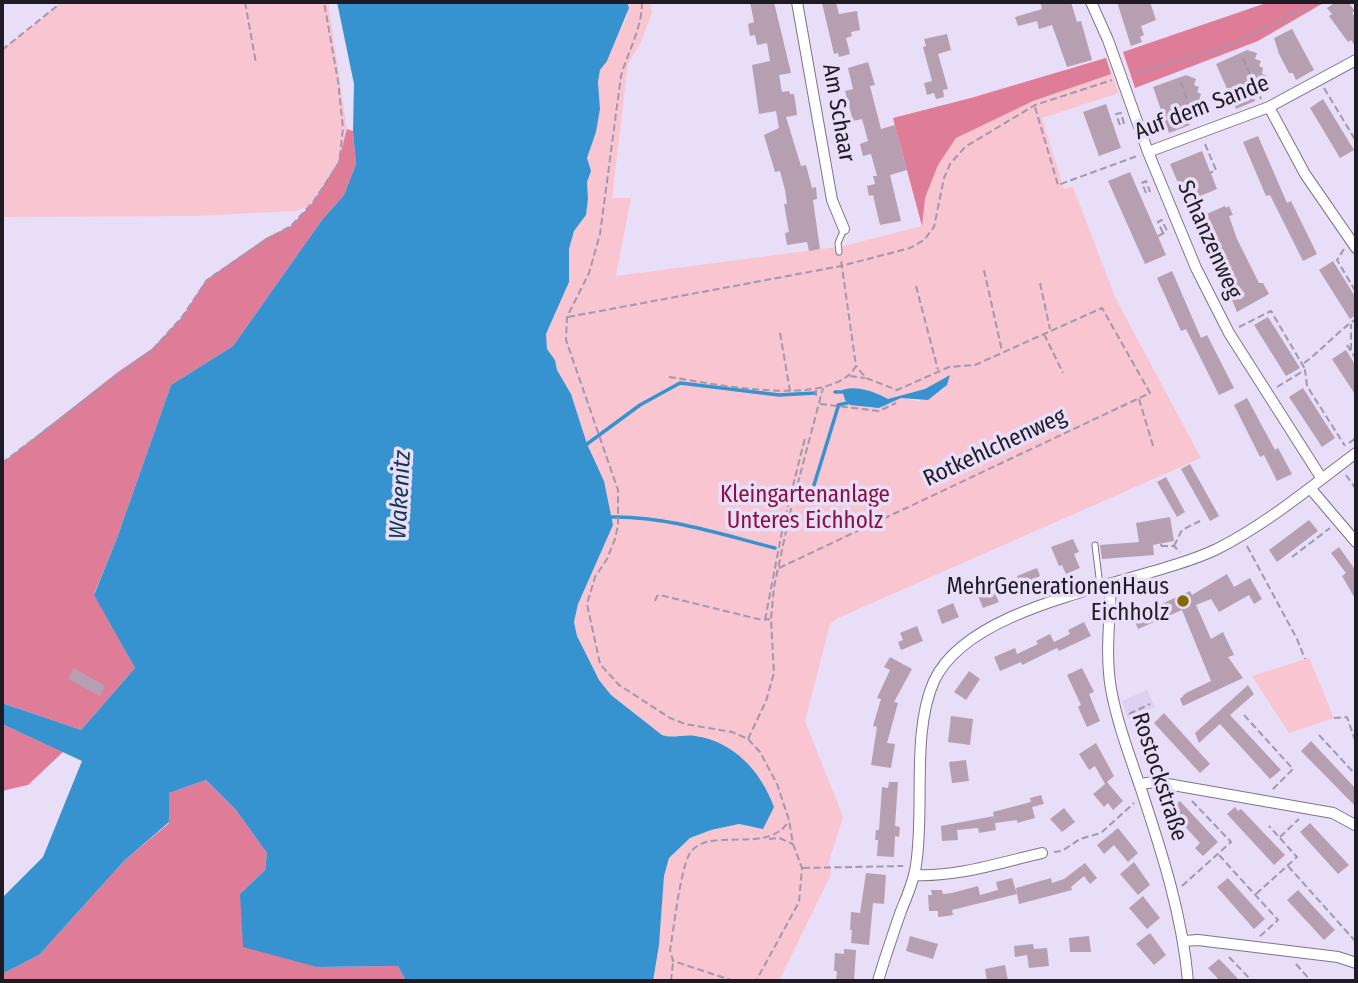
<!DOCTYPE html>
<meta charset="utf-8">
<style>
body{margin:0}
#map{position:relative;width:1358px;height:983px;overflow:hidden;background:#e8def8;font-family:"Fira Sans Condensed",sans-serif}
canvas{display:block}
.frame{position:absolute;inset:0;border:4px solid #1f1b25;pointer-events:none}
</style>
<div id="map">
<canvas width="1358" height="983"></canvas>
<div class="frame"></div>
</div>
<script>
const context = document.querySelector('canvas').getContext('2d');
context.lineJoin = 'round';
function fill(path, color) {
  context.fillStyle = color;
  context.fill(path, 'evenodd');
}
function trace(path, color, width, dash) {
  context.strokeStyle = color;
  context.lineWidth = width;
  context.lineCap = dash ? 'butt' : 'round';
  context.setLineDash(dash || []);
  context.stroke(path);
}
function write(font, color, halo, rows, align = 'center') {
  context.font = font + ' "Fira Sans Condensed",sans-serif';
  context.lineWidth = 7;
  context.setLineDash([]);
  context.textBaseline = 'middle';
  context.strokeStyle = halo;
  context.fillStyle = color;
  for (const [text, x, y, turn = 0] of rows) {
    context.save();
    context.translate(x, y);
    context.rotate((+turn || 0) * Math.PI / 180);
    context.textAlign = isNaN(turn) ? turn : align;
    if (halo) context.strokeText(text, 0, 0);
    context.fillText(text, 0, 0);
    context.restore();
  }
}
const built = new Path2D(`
 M1147,690L1155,707L1128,719L1122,701Z`);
const green = new Path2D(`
 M63,2H328L347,129L338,162L309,206L295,211L194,216L2,217V50Z
 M627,2H650L652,13L640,44L628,64L612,198H631L616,276L844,246L922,226L893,118L971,98L1106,58L1119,93L1042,118L1064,189L1073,187L1115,297L1201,458L838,618L830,624L805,721L843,817L829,861L831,874L779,981H653L659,945L664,876L669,858L690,838L711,830L739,824L752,828L770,796C745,758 736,744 689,736C679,734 672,739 662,735L611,695L599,680L577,636L574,622L578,604L613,525L604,481L587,444L571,394L557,370L555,360L547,349L546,334L569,282V249L574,231L586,215L588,199L587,182L591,171L587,158L596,132L600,109L598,82L600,70L607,61L627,16L629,8ZM950,376L944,389L919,401L901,398L873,408L844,398L842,390C857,386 875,392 888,399L925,389Z
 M1309,658L1334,718L1289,733L1252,676Z`);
const forest = new Path2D(`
 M1269,2H1325L1258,41L1135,88L1123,52Z
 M1106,58L1111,74L1033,101L956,138L938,165L925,198L922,226L893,118L971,98Z
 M347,129L353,131L356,164L344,195L322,220L233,346L171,385L117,538L94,594L135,668L81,730L2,703V463L118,372L153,348L182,317L206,280L266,238L291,226L313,202L338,162Z
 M2,724L63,752L28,785L2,791Z
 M206,780L236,810L267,853L265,870L240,894L317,967L398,966L406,981H2V974L39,955L124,861L169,823V793Z`);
const water = new Path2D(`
 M337,2H627L629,8L607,61L600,70L598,82L600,109L596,132L587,158L591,171L587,182L588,199L586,215L574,231L569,249V282L546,334L547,349L555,360L557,370L571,394L587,444L604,481L613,525L578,604L574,622L577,636L599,680L611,695L662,735C673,739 683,734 695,736C733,741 761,771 774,807L763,829L739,824L711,830L690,838L669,858L664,876L659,945L653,981H406L398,966L317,967L243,947L240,894L265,870L267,853L236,810L206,780L169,793V822L124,861L39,955L2,974V898L43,857L82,761L2,724V703L81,730L135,668L94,595L117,538L171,385L233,346L322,220L344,195L356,164L353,131L354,84Z
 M950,375L947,385L928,400L901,398L879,408L850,405L845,400L842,390C857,385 875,392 888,399L925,389Z`);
const stream = new Path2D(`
 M835,392H842
 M838,405L847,403
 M587,444L640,405L680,383L779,395L815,393
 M814,485L838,407
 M612,517C666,516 723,535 775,548`);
const building = new Path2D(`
 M750,2H774L791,73L779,75L782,92L789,91L790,94H794L796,107L797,115L786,117L801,166L806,165L812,188L816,187L817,199L813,200L820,249L809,251L807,242L787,245L785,233L789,232L784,204H787L785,190L780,171L775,172L764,135L779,128L776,111L759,114L752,65L770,61L767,43L757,45L755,35L750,36L748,24L754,22Z
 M836,2L839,14L857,11L860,30L851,32L852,36L846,38L850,54L839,57L838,53L834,54L822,3Z
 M1040,2H1071L1077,22L1081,21L1092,60L1067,67L1052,25L1039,29L1037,21L1018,26L1015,17L1042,9Z
 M1117,2H1150L1156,20L1141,26L1144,35L1140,37L1142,42L1131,46Z
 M1336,2H1348L1355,11L1352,13L1356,18V48L1351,40L1348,42L1329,16L1332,14L1327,8Z
 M1292,29L1314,70L1296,80L1293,73H1289L1279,54L1274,38Z
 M947,34L951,50L938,54L948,89L943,90L944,97L936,99L934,93L927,95L924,83L932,81L923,47L926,46L924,39Z
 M1247,50L1257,53L1255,59L1261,61L1259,66L1263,68L1262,74L1266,75L1263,87L1253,84L1255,101L1236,109L1216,64Z
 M868,62L875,85L870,86L881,129L895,125L907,170L890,175L901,221L880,225L873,195L869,196L867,186L875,184L873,176H877L871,154L863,156L860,144L868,141L862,119L853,121L845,91L853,89L848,68Z
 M1186,75L1196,79L1194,85L1199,87L1197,92L1201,94L1199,100L1204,101L1200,113L1184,107L1190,125L1169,133L1153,87Z
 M1323,99L1354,150L1340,158L1310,108Z
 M1106,104L1121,148L1099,156L1083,112Z
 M1258,136L1287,203L1291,201L1317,254L1303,261L1270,195L1266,196L1243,142Z
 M1202,151L1217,189L1186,202L1170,164Z
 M1130,172L1166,255L1145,264L1108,181Z
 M1225,206L1226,208L1229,206L1233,215L1229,216L1237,239L1259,283H1263L1269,294L1237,312L1221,274L1218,276L1210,260L1215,258L1204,234L1199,236L1193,220Z
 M1333,261L1356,298V315L1350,319L1319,270Z
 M1172,271L1201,338L1207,335L1234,388L1219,395L1186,329L1181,331L1157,278Z
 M1268,317L1300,368L1286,376L1254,325Z
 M1346,350L1356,366V396L1332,359Z
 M1303,388L1335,438L1322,447L1289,397Z
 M1247,398L1275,450L1278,448L1292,474L1277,481L1264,455L1260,457L1234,405Z
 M1190,464L1219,516L1210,521L1181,469Z
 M1166,477L1185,512L1177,517L1157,482Z
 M1170,517L1174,541L1153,545L1154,555L1102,559L1100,545L1139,542L1136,523Z
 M1309,520L1318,531L1277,562L1269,550Z
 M1073,539L1079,552L1074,554L1080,568L1066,574L1062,565L1059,566L1051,547Z
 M1339,547L1356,571V600L1342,576L1346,573L1331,553Z
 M1037,568L1040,576L1035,579L1037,585L1023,591L1017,576Z
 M1227,574L1234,587L1250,578L1262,599L1254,604L1249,595L1219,612L1211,599L1196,605L1211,639L1223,632L1234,655L1228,657L1243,678L1183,706L1180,699L1186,693L1211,681L1182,610L1138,629L1132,614L1155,603L1157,606L1190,591L1192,595Z
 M991,585L999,602L983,608L976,591Z
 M953,603L959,617L942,624L937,610Z
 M1084,622L1091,636L1059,651L1057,648L1022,665L1021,662L1000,671L994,657L1015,648L1017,654L1038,644L1036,641L1050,634L1054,642L1070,634L1068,630Z
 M917,626L923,641L901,650L898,642L903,640L900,633Z
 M890,657L912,669L894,702L898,703L887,743L895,744L891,768L871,765L877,727L873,726L881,699L877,698L890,670L884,667Z
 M74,668L105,686L100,696L68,679Z
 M1082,668L1094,692L1089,694L1100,721L1087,727L1078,707L1081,705L1067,675Z
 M969,671L980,679L966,700L954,692Z
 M1248,685L1254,694L1230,715L1281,770L1270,779L1220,724L1199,743L1195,733Z
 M1164,713L1210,764L1200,773L1154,723Z
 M951,716L973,719L970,745L948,742Z
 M1311,741L1356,789V807L1301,751Z
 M1096,743L1114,776L1107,782L1123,801L1113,810L1108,803L1104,807L1093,794L1105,784L1095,766L1089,770L1079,754Z
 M966,760L969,781L952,783L949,762Z
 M889,782H898L895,826L900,827L899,837L895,836L894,857L877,856L878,840H875L876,830H879L882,787L888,788Z
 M1041,795L1044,804L1032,807L1035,818L1017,823V820L995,823L993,812L1031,802L1030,798Z
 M1180,801L1218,842L1203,856L1195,848L1200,843L1170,810Z
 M1235,807L1238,811L1241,809L1285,855L1274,865L1227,814Z
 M1064,808L1075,822L1062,832L1050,819Z
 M994,816L996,830L979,833L978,828L957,830L958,840L942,841L941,826Z
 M1310,823L1349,865L1338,874L1300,832Z
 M1118,828L1138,853L1128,862L1114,845L1104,854L1097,845Z
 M1134,862L1150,885L1138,895L1120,874Z
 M1085,863L1097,878L1090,884L1084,876L1071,887L1072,890L1019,904L1017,894L952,910L953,915L947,916L938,917V911H929L928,895H932L931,890H942L943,894L952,893L978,886L980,895L998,890L996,882L1012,878L1017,894L1016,888L1051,878L1052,883L1064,879Z
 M866,873L886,875L884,904L873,903L869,945L851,943L852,930H850L851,912L860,913Z
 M1228,878L1265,919L1254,929L1217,887Z
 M1298,890L1335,930L1324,940L1287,900Z
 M1143,896L1160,918L1147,929L1129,908Z
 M1150,933L1166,955L1154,965L1136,944Z
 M910,936L938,944L933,959L906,951Z
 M1089,936L1091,952H1070L1069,938Z
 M1033,944L1034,949L1047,948L1049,966L1029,968L1027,955L1015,957L1014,946Z
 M844,949L856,950L854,981H836L837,971H834L835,953L844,954Z
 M1219,959L1227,967L1240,981H1220L1208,968Z
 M1005,965L1008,981H987L985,969Z`);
const path = new Path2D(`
 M245,2L256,63
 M642,2C642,29 628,51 621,76L600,234L589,273L567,317L566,340L618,490V525L615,539L607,559L595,577L587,604L600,664L619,685L670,718L685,724L732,732L748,739L760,752L777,784L789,820L793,844L802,868L799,902L756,981
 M2,50L62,2
 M1243,58L1261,99
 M1133,73L1218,50L1282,20L1311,2
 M1181,82L1194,121
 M1324,88L1356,141
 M1035,107L1058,185L1137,156
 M1120,125L1116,114L1121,113L1124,124
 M1205,144L1216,170L1210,173
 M1146,193L1142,183L1146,181L1150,192
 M1163,233L1158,222L1162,220L1167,231
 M1158,236L1166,232
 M1344,249L1337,260L1356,292
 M984,270L1002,351
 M1040,283L1050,329
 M916,286L938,370
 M568,317L841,266L910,248L924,240L934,227L944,178L950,164L965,147L1035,105L1112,80
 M1239,327L1271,311L1305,369
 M780,333L790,391
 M1044,334L1063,373
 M1347,345L1356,359
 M1351,350V324
 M1304,363C1323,349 1337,332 1356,319
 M850,376L865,378
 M669,377C711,383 832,410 856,366L841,260
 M1277,387L1305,370L1307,386L1345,446
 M816,390V396
 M1139,399L1154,449
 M820,404L879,411L896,403
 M1349,443L1356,438
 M2,463L153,349L182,317L207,280L267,239L291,226L313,202L339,163L343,128L338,81L324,2
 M1346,475L1356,489
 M1161,544L1162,547
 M1161,546H1174L1180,552
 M1174,546L1182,530L1200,521
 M1247,546L1297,639L1305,659
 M1292,557L1330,528
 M779,568L1150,393L1102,308L975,365L949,367L897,390L866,378L856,366
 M655,601L657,596L660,595L762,620L770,619
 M765,620L784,521L805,438
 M1129,714L1150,704
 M1244,715L1293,769L1271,791
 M1334,718L1347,717L1356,743
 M1319,735L1356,775
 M748,739L766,701L774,673L771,619L774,587L790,513L823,388
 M1280,837L1299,819
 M769,839L779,838L793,844
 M1054,852L1062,851L1080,839L1101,833L1134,803
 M1219,855L1278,920L1259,937
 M1288,866L1356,942
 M803,868L903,866
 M1182,886L1231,842L1191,800
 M1256,894L1297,857L1269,826
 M1229,957L1252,981
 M1296,964L1311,981
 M671,981L673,962
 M734,981L673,961L670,950C674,928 680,870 690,853C709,825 767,856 789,821`);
const lane = new Path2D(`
 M839,252L838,243L844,229
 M1095,545L1100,586`);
const street = new Path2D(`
 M797,2L832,200L844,229
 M1091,2L1108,40L1148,152L1196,268L1229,333L1322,479
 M1269,107L1305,174L1356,248
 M1148,152L1269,107L1356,60
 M1310,488L1356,542
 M1111,583C1110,618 1105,654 1111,689C1117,722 1129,754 1140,786C1161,850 1182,913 1188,981
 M1139,784L1156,782L1333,813L1355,825
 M914,875C958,877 999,863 1042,853
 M1184,941L1198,940L1338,957L1356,963
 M878,981C885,957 893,934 901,911C907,896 914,881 916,865C925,808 911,733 934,681C972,600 1142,585 1217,549C1267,524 1312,486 1356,453`);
const markers = [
 [1183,601,7,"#806b04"]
];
const streetNames = [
 ["Auf dem Sande",1202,108,-21],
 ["Am Schaar",838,113,80],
 ["Schanzenweg",1209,240,66],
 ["Rotkehlchenweg",995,448,-25],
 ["Rostockstraße",1159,777,72]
];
const parkNames = [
 ["Kleingartenanlage",805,496],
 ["Unteres Eichholz",805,522]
];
const poiNames = [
 ["MehrGenerationenHaus",1169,588],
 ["Eichholz",1169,614]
];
const waterNames = [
 ["Wakenitz",401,495,-87]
];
fill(built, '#ddd1f2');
fill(green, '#f9c5d1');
fill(forest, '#df7c97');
fill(water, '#3693d0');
trace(stream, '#3693d0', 3.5);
fill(building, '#b79fb2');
trace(lane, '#7d748c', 7);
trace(street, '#7d748c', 12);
trace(path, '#a098ac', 2, [7, 3.5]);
trace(lane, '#fff', 5);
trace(street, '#fff', 10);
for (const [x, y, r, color] of markers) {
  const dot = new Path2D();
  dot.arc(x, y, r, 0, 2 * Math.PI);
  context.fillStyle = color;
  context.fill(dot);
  trace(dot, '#e8def8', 2.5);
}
write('23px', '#1f1b25', '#e8def8', streetNames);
write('23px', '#8a1243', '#e8def8', parkNames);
write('23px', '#1f1b25', '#e8def8', poiNames, 'right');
write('italic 24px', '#133852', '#e8def8', waterNames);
</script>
